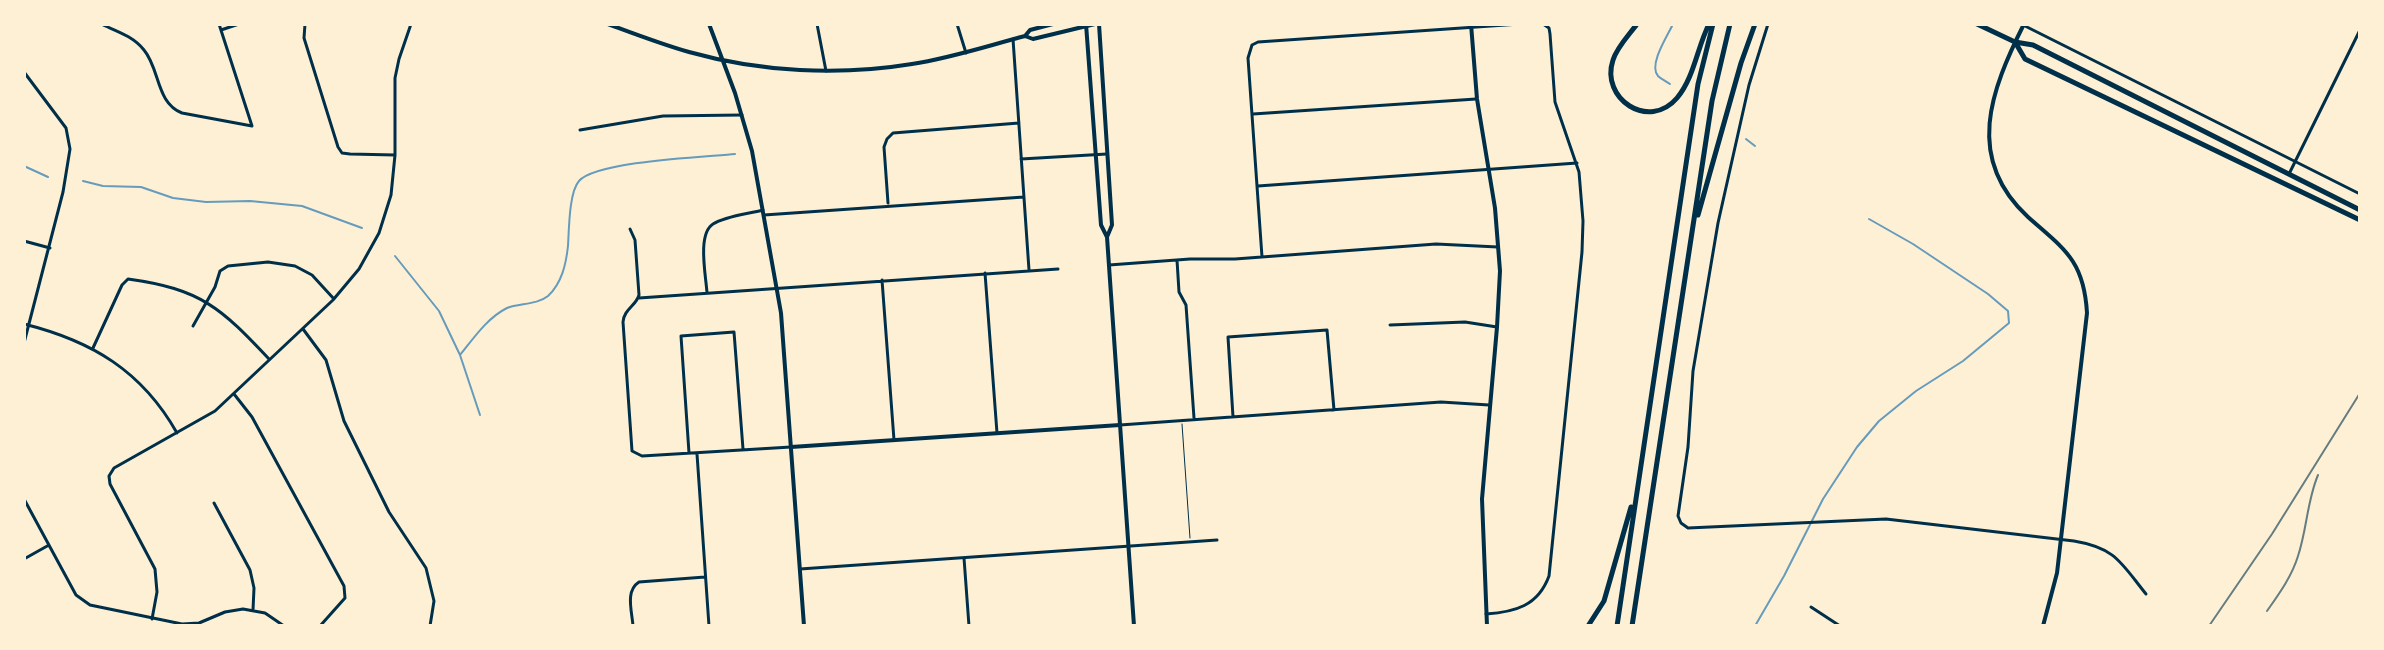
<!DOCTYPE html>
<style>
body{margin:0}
#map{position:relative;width:2384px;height:650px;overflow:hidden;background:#fdf0d5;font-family:Lato,sans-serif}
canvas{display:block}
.frame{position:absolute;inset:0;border:26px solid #fdf0d5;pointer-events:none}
</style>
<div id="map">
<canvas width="2384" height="650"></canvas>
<div class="frame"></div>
</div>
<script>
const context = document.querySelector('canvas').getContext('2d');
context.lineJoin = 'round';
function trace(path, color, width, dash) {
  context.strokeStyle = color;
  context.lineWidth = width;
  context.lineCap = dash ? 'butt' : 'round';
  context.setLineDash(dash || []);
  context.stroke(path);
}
const stream = new Path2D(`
 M1670,84C1666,81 1661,79 1658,76C1648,65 1668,35 1673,24
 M1746,139L1755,146
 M24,166L48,177
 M83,181L103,186L141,187L173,198L206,202L250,201L302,206L362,228
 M395,256L439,311L460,355L480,415
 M460,355C473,339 487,318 507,308C519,303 537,305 548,296C562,283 566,264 568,246C569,230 569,192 579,181C597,161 705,157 735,154
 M1755,626L1784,576L1823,499L1857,447L1879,421L1916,391L1963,361L2009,323L2008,311L1988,294L1913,244L1869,219`);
const service = new Path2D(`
 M1182,424L1190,538`);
const minor = new Path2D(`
 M101,24C116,31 133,36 144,50C160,69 156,103 182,113L252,126L219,24
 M305,24L304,38L338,147L342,153L350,154L395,155
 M817,24L826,71
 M957,24L966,53
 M1768,24L1749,85L1718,223L1693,371L1688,447L1678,516L1681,523L1688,528L1886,519L2074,541C2116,548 2121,563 2146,594
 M2021,24L2360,194
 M221,30L239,24
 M1013,39L1029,270
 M24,72L66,128L70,149L63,192L24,343
 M1253,114L1476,99
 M580,130L663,116L742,115
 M1021,159L1107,154
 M2289,174L2360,30
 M1258,186L1577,163
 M888,203L884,147L887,139L893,133L1019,123
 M764,215L1024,197
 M630,229L635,240L639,295C636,306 624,309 623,322L632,451L642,456L791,447
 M24,241L50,248
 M1262,257L1248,58L1252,45L1258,42L1520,24
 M1177,260L1179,292L1186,305L1194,418
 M1109,265L1190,259H1235L1436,244L1498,247
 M985,273L997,433
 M882,280L894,440
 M707,293C706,276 697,234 713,224C726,216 748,214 763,210
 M639,298L1058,269
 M24,324C92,341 142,371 177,433
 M1390,325L1465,322L1497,327
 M193,326L215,287L220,271L228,266L268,262L295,266L312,275L334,299
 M303,329L326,360L344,421L389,512L426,568L434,601L430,626
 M93,348L122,285L128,279C201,289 221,308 269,359
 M234,394L252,417L344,586L345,598L320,626
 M1233,417L1228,337L1327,330L1334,410
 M1120,425L1441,402L1489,405
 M689,453L681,336L734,332L743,449
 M697,454L709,626
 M24,499L76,595L90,605L182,624L199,623L225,612L243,609L265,613L284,626
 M214,503L250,570L254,588L253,610
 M964,558L969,626
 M24,559L49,545
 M800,569L1217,540
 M1811,607L1840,626
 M1486,614C1515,612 1538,606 1549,576L1582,252L1583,221L1579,172L1555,102L1550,34L1549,28L1543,24
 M152,619L157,592L155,569L110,484L109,476L114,468L215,411L333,300L359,269L379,233L391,195L395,155V78L399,59L411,24
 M633,626C632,611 625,591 639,582L705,577`);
const tertiary = new Path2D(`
 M2024,24C1991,90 1964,158 2028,217C2064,249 2084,260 2087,313L2057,573L2043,626
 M791,447L1120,425`);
const secondary = new Path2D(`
 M608,24C635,34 661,44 689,52C760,72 839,76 912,64C951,58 987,46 1025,36L1033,39L1095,24
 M709,24L735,93L752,151L781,313L804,626
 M1086,24L1101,225L1107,237L1134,626
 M1099,24L1112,225L1107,237
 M1471,24L1477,99L1495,208L1500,271L1497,327L1482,499L1487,626
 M1025,36L1030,30L1053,24`);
const trunk = new Path2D(`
 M1977,24L2015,42L2033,45L2360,210
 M2015,42L2025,59L2360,220`);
const motorway = new Path2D(`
 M1637,24C1629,35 1617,47 1613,60C1600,99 1649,131 1677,98C1694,78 1697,48 1709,24
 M1698,215L1741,63L1755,24
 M1588,626L1604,601L1631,507
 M1617,626L1698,84L1713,24
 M1632,626L1712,101L1730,24`);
const rail = new Path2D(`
 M2267,611C2279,594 2292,576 2298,556C2307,529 2307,501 2318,475
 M2209,626L2272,534L2360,393`);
trace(stream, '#669bbc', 2);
trace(service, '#003049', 1);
trace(minor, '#003049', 3);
trace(tertiary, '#003049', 4);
trace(secondary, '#003049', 4);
trace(trunk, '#003049', 5);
trace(motorway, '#003049', 5);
trace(rail, '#657d81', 2);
</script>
